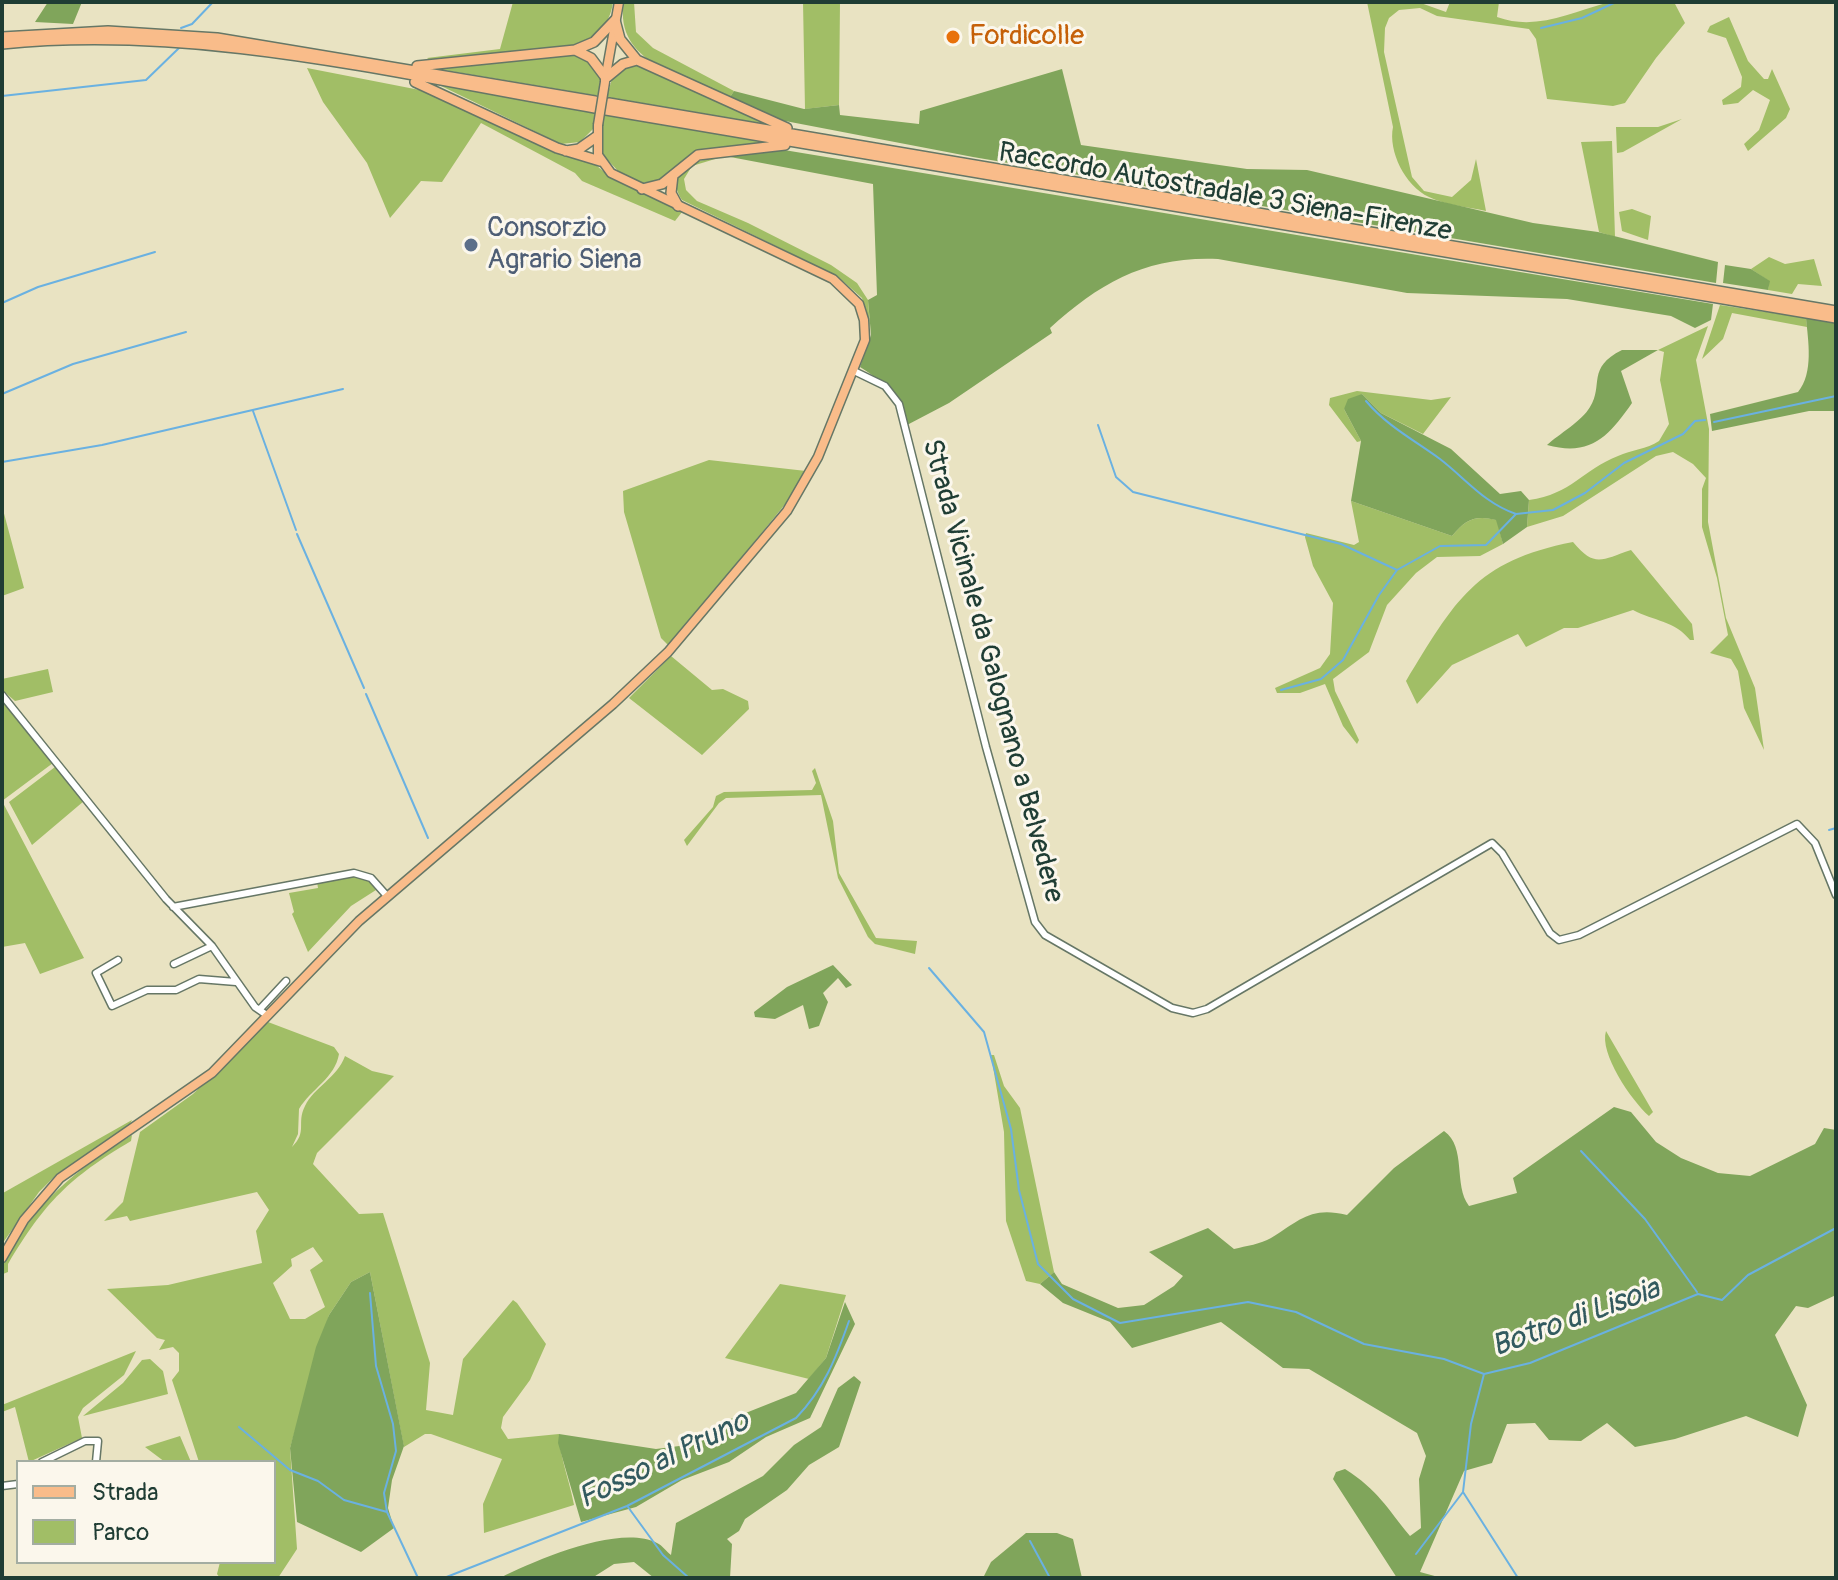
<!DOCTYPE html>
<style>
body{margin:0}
#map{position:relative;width:1838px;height:1580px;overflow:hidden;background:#e9e3c2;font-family:Pangolin,sans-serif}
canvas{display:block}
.frame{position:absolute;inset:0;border:4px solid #1f3d34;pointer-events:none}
.legend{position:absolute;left:16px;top:1460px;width:260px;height:104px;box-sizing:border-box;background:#fbf7ec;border:2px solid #a3ada2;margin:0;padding:10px 14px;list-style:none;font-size:24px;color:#1f3d34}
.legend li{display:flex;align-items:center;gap:16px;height:40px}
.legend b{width:40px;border:2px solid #a3ada2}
</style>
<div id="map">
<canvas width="1838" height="1580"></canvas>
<div class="frame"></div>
<ul class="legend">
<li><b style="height:10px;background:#f9bc8a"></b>Strada</li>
<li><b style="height:22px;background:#a1be66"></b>Parco</li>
</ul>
</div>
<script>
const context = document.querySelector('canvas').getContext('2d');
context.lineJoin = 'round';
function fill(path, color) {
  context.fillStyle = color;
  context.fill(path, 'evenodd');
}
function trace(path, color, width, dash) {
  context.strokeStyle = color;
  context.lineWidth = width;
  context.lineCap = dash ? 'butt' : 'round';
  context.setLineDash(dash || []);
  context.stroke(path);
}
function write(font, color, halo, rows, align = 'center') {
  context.font = font + ' Pangolin,sans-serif';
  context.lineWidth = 6;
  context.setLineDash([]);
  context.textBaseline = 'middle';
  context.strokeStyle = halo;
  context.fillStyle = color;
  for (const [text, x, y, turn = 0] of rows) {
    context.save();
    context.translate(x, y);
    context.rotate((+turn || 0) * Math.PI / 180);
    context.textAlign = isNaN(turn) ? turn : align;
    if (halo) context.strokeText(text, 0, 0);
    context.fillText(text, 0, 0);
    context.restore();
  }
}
const green = new Path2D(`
 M513,2H613C610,25 597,35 578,45L433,62L427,58L500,49Z
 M624,2H634L636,32L653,48L734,91L730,97C686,77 613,63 624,2Z
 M803,2H840L839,105L805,109Z
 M1367,2H1418L1446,12L1450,2H1499L1497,17C1535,31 1570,13 1606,3C1626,0 1653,2 1674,2L1685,23L1656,58L1625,103L1613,106L1547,99L1536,39L1529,29L1437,16L1420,8L1399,10L1389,18L1385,28L1384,52L1412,177L1424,191L1452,197L1471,180L1476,159L1486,211C1468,207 1445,205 1429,197C1405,186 1388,151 1393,127Z
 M1729,17L1748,61L1764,79H1768L1772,69L1790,109L1786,118L1748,151L1744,144L1759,130L1770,100L1753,90L1738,103L1723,105L1722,100L1741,87L1742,77L1726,38L1707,32L1710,26Z
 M576,54L588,58L601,76L599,96L438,69Z
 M635,63L765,124L607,97L613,75Z
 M307,68L430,92L556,153L596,165L612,179L682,212L675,221L582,181L575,173L481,123L442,182L421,181L390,218L367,163L323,102Z
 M437,84L596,113L593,129L580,142L561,144Z
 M604,115L762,141V142L693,153L662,180L641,183L621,174L602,154L600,141Z
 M1682,119L1623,152L1617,153L1616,127H1658Z
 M1612,141L1615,237L1599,232L1581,142Z
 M725,156L692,166L684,179L686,190L697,201L748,223L831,265L857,283L868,300L870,327L862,298L837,276L682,200C662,168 701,159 725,156Z
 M1632,209L1651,216L1648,240L1622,231L1619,212Z
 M1769,257L1785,264L1814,259L1822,286L1798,284L1792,294L1768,290L1769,281L1751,269Z
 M1720,305L1806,318L1807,327L1732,313L1723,339L1702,359Z
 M1708,326L1696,360L1709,429L1708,522L1726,618L1755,688L1764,750L1744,708L1738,671L1731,659L1710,653L1728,635L1717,578L1702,527V489L1706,478L1693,464L1673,452L1656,456L1563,516L1527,527L1529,500C1572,494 1582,470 1618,456C1631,450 1647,449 1659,441L1669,424L1660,380L1664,352L1658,350Z
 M1357,391L1431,400L1451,397L1423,434L1381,413L1362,394L1344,409L1361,441L1357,442L1329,405L1330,398Z
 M709,460L806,471L791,497L669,646L661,638L624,512L623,491Z
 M1351,501L1452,536C1466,519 1475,515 1497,520L1503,544L1480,556L1437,557L1416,573L1387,605L1369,652L1333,679L1335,691L1359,740L1357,744L1343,726L1325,684L1300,693H1277L1275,688L1320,668L1330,654L1333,603L1313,566L1305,537L1306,533L1354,545L1359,542Z
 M2,506L24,588L2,596Z
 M1573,542C1595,568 1601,560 1631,550L1692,624L1694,640H1690C1675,621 1654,621 1633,610L1578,628H1564L1526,647L1518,634L1452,665L1417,704L1406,681C1455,601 1475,561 1573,542Z
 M671,656L712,690L723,689L748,701L749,709L702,755L629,698Z
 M48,669L53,692L15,701L2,690V679Z
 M2,698L53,763L2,801L84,958L40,974L25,943L2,947Z
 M55,767L84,801L32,845L9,802Z
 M815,768L833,821L839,873L876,938L917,941L915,954L875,944L868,937L838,878L821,795L726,798L719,803L687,846L684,840L713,807L716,796L724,792L812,790L816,783L812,771Z
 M352,876L367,879L376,890L351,906L308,952L292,914L294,912L289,893L318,888L317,882Z
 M268,1022L334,1047L339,1054C335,1078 311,1089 299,1109L298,1134L292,1147C308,1131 296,1124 305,1106C314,1087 337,1078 345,1056L372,1071L394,1076L317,1153L313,1164L359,1214L383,1213L430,1363L426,1410L453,1415L463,1359L513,1300L517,1303L546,1344L530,1380L503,1417L501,1428L508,1439L559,1434C558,1450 571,1486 574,1505L484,1533L483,1504L502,1459L431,1434H425L404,1447L370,1272L351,1282L329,1315L290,1448L297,1549L278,1578H220L217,1574L220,1562H274V1462H199L172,1380L179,1371V1353L173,1347L159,1350L165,1340L157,1338L107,1289L168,1285L262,1263L256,1231L269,1210L257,1192L130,1221L127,1216L104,1221L123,1202L140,1132L193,1094ZM313,1247L323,1261L310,1270L325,1307L305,1319H290L273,1283L292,1266L291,1259Z
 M1606,1031L1653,1112L1649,1116C1631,1100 1599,1053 1606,1031Z
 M991,1055H994L1004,1086L1020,1108L1054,1272L1040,1284L1026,1281L1006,1221L1004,1132Z
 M132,1120L129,1126L57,1174L39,1192L2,1244L3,1193Z
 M132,1135L131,1141C69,1178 45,1202 8,1264V1272L3,1274C1,1263 8,1256 13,1246C43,1195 83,1166 132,1135Z
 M780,1284L846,1295L826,1358L809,1379L725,1358Z
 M136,1351L124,1375L83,1408L78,1417L82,1438L29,1462L15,1407L2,1412V1405Z
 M150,1359L163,1371L168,1394L83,1416L123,1383L142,1360Z
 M180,1436L191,1462H165L145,1447Z`);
const forest = new Path2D(`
 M48,2H82L73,24L35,22Z
 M1062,69L1081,145L1247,169L1307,170L1533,223L1598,232L1718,262L1716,283L973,157L780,120L730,97L734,91L804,109L839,105L840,115L919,124L920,111Z
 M778,149L1713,304L1711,320L1695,328L1671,316L1567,299L1407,293L1218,259C1147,256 1101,282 1050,328L1052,333L949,403L907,425C899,394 886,384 860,367L871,335L868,300L877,295L873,184L725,156Z
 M1725,265L1751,269L1770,281L1768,290L1723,283Z
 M1806,318L1836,323V411H1809L1712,431L1710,414L1798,392C1814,373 1808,340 1806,318Z
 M1622,350H1658L1621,371L1632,403C1609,436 1591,457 1547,445C1559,434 1582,421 1590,407C1604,385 1586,368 1622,350Z
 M1362,394L1381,413L1451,449L1500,494L1521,491L1529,500L1527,527L1503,544L1496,520C1475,515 1466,519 1452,536L1351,501L1361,441L1344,409L1348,399Z
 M833,965L852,985L846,988L838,978L823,993L828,1002L819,1026L809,1029L803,1005L775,1019L755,1017L754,1012L787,987Z
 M1614,1107L1631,1112L1656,1142L1681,1158L1718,1173L1750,1176L1815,1144L1824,1128L1836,1130V1295L1808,1308L1796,1306L1775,1335L1807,1405L1798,1437L1746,1416L1675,1439L1635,1447L1607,1423L1581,1441L1549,1440L1535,1423L1507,1424L1492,1463L1464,1471L1420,1572L1442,1578H1397L1333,1479L1336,1472L1345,1469C1379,1491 1386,1507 1410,1536L1421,1528L1419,1479L1426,1456L1417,1433L1309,1369L1283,1368L1221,1322L1132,1348L1110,1322L1063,1303L1040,1284L1054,1272L1062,1284L1118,1308L1144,1305L1174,1286L1183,1276L1149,1252L1208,1228L1234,1249C1246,1246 1261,1244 1271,1238C1300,1220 1311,1206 1347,1215L1394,1168L1444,1131C1467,1147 1453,1185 1469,1206L1517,1193L1513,1178Z
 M370,1272L404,1446L392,1480L388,1508L394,1528L361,1552L297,1522L290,1448L316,1347L329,1315L351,1282Z
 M845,1302L855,1324L810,1418L766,1437L729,1462L682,1480L636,1507L581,1522L558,1443L559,1434L656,1449L687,1445L723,1422L796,1393L826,1358Z
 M854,1376L861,1382L839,1447L809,1465L787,1490L745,1519L739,1531L727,1539L732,1544L730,1578H654L634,1562L614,1564L592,1578H500C536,1560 619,1524 657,1543C662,1545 667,1552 671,1555L676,1523L763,1476L794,1445L821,1427L838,1388Z
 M1026,1533H1057L1073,1539L1082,1578H983L991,1562Z`);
const stream = new Path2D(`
 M181,28L192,24L213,2
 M1541,28L1582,18L1616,2
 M2,96L146,80L179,48
 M2,303L38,287L155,252
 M2,394L73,364L186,332
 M1366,401C1387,426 1414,440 1440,459C1466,479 1484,503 1516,514
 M253,411L296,530
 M1714,422L1836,396
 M1098,425L1116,477L1133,492L1341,544L1397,570
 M2,462L102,445L343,389
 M297,534L364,688
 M1281,690L1321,679L1343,660L1379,595L1397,570L1440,546L1486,545L1516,514L1553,510L1585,493L1624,463L1683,434L1695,421L1705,420
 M366,694L428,838
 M1829,830L1836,828
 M929,968L984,1032L1011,1129L1019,1190L1038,1264L1073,1299L1120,1323L1248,1302L1296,1312L1364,1344L1444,1359L1484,1374L1530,1363L1698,1294L1722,1300L1748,1275L1836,1228
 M1581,1151L1645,1219L1697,1292
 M370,1293L376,1366L393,1424L396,1451L384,1493L387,1512L418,1578
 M1484,1374L1471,1424L1463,1492L1518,1578
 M239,1427L290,1470L318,1481L344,1500L387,1512
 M628,1507L663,1555L689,1578
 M1030,1541L1050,1578
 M1416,1554L1463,1492
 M444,1578L627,1506L796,1418C824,1389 836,1358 849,1321`);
const minor = new Path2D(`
 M854,371L885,386L899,404L986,747L1035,922L1045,935L1172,1008L1193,1013L1207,1009L1492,843L1502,853L1550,933L1559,940L1579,935L1797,824L1815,843L1836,895
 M2,695L166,899L212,946L255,1007L268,1016
 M173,907L354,873L371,878L387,896
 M118,960L96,973L112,1006L147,990H176L199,979L236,982
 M174,964L212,946
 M260,1009L286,981
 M42,1462L85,1441H98L96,1462
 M2,1486L18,1484`);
const major = new Path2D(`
 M605,80L619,2
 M2,1258L24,1220L60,1178L212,1073L359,921L613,704L668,652L787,511L818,457L865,340L864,320L859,304L833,279L611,173L598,155V125`);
const highway = new Path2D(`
 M615,20L620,39L637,60L787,128
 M2,37L108,31L217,38L595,101
 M2,44C201,24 399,75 595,108
 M575,50L591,58L606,78L623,64L637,60
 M417,66L575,50L594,42L615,20
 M415,82L557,148L600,161
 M609,103L1836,311
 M606,110L1836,318
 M566,151L579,149L596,137
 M673,175L671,193L678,206
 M642,189L662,184L698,155L785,145`);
const majorBridge = new Path2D(`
 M598,125L605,82`);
const markers = [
 [953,37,8,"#e8710a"],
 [471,245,8,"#5c6f8a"]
];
const foodNames = [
 ["Fordicolle",969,37]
];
const streetNames = [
 ["Raccordo Autostradale 3 Siena-Firenze",1225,193,10],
 ["Strada Vicinale da Galognano a Belvedere",992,671,75]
];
const serviceNames = [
 ["Consorzio",487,229],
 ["Agrario Siena",487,261]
];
const waterNames = [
 ["Botro di Lisoia",1576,1319,-20],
 ["Fosso al Pruno",664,1461,-26]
];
fill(green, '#a1be66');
fill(forest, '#80a55b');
trace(stream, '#6ab1e1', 2);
trace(minor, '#676', 9);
trace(major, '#676', 11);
trace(highway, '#676', 12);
trace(minor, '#fff', 6);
trace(major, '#f9bc8a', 8);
trace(highway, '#f9bc8a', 9);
trace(majorBridge, '#676', 11, []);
trace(majorBridge, '#f9bc8a', 8);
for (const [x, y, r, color] of markers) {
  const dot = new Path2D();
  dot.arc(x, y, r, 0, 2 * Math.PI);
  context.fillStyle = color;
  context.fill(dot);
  trace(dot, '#fbf7ec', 3);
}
write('28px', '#c56008', '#fbf7ec', foodNames, 'left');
write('28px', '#1f3d34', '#fbf7ec', streetNames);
write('28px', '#4e5e75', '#fbf7ec', serviceNames, 'left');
write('italic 30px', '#325a5f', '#fbf7ec', waterNames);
</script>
